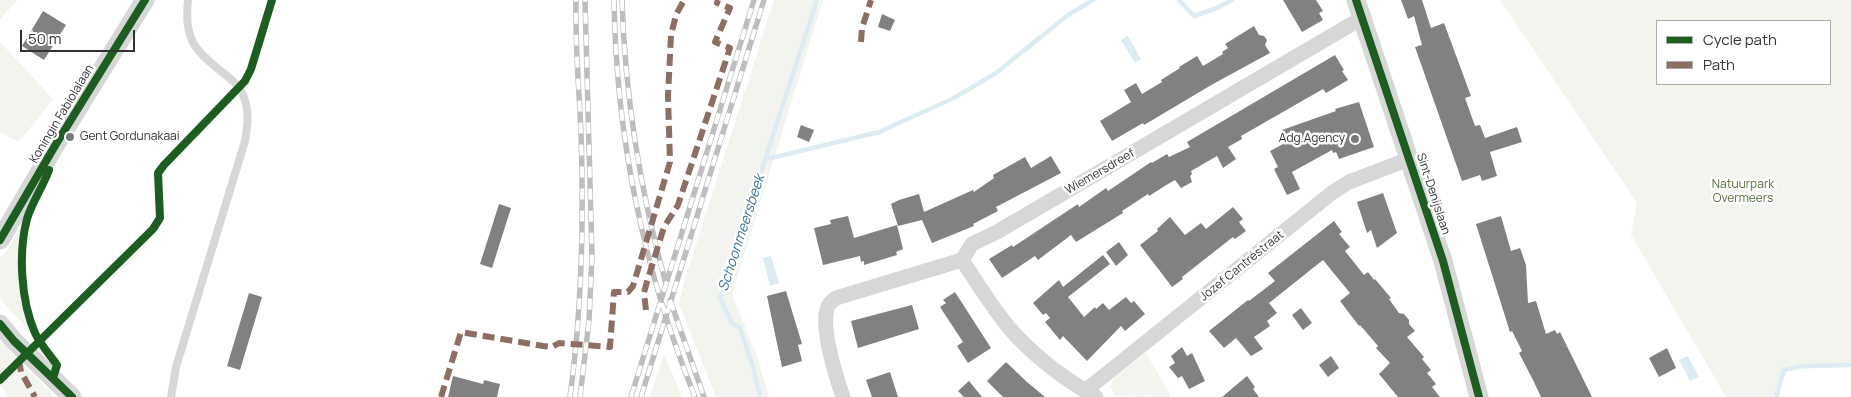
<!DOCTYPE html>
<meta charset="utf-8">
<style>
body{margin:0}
#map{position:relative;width:1851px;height:397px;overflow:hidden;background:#fff;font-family:Manrope,sans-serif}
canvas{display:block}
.legend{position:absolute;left:1656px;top:20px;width:175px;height:65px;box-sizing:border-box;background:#fff;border:1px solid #adadad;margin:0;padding:6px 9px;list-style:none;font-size:15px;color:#333}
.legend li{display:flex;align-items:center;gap:10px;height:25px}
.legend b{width:25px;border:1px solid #adadad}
.scale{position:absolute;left:20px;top:30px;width:115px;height:22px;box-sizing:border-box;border:2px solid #333;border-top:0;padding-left:6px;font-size:15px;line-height:18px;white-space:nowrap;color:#333;-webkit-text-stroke:4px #fff;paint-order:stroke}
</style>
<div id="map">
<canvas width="1851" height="397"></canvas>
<ul class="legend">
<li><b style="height:6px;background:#1b5e20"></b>Cycle path</li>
<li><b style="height:6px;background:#8d6e63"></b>Path</li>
</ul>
<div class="scale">50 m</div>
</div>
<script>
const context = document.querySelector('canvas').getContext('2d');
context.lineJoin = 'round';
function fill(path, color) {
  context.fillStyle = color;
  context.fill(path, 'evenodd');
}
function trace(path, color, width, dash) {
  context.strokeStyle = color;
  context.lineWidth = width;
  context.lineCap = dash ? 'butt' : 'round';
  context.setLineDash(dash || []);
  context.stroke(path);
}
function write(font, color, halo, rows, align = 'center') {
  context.font = font + ' Manrope,sans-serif';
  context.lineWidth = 5;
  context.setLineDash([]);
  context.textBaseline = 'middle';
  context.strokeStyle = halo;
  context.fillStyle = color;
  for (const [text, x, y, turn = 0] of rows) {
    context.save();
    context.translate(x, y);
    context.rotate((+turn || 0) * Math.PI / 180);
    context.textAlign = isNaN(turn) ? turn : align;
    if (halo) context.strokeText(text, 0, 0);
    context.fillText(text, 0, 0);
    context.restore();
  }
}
const green = new Path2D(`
 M0,0H18L0,19Z
 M774,0H823L732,294L758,359L769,397H716L679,304L684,282Z
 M1500,0H1851V366L1784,370L1776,397H1726L1631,235L1637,203ZM1657,21H1830V84H1657Z
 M0,42L53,99L19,142L0,132Z
 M22,220H24C16,266 16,289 31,333L0,299V258C12,247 16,235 22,220Z
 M0,341L55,397H8L0,385Z
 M664,353L682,397H650Z
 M1146,353L1172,397L1114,396L1111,387L1113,379Z`);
const water = new Path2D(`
 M1128,36L1141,59L1135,63L1121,40Z
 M771,256L779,283L770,286L763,258Z
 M1688,356L1699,377L1690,381L1679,360Z`);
const stream = new Path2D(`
 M1179,0L1194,16L1217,8L1232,0
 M767,159L879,132L954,98L996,73L1068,15L1093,0
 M760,397L753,367L740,328L732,323L720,298L817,0
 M1776,397L1784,370L1803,366L1851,365`);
const building = new Path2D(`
 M1283,0H1316L1323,11L1319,13L1323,20L1302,32Z
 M1401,0H1422L1431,28L1444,23L1471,96L1465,98L1475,126L1480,125L1485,138L1517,127L1522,142L1490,152L1497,176L1482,181L1480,175L1462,181L1415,47L1422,45L1414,16L1408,19Z
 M43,11L66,25L44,60L22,46Z
 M882,14L895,20L890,31L878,27Z
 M1254,26L1259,35L1264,36L1267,40L1265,45L1270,53L1213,84L1144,125L1143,123L1112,141L1100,121L1131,102L1124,90L1136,83L1142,94L1162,82L1161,80L1180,68L1179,67L1197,56L1203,66L1223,54L1222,52L1228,48L1225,44Z
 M1335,55L1344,70L1342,71L1348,80L1326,93L1323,89L1241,136L1242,139L1228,147L1236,159L1223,168L1217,156L1191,171L1192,174L1190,176L1192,182L1181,188L1175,180L1168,184L1149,196L1148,194L1122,211L1123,213L1076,242L1071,235L1038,260L1035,256L1002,278L989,259L1012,245L1013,247L1078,204L1079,207L1106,188L1108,191L1151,162L1152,163L1167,154L1169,157L1190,147L1187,142Z
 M1359,102L1374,147L1339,159L1336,152L1333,153L1332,150L1292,172L1300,189L1287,195L1274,169L1278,167L1270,151L1287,142L1282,130L1336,111L1335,109Z
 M801,125L814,130L809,142L797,137Z
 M1051,156L1061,173L996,207L998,211L973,224L974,226L932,243L922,220L898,226L891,204L899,200L919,194L924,212L973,190L974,192L994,178L993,175L1025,157L1031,168Z
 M1383,193L1397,233L1377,248L1371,230L1367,233L1357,202Z
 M499,204L511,208L492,268L480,264Z
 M1233,207L1243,219L1239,222L1246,231L1235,239L1233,237L1182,277L1183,279L1172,287L1140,245L1158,231L1157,229L1170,217L1185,235L1201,223L1206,229Z
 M848,216L854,238L897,225L903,249L896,252L897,255L864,265V261L861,262L860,256L823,265L814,228L831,224L830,220Z
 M1501,216L1511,251L1520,248L1526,265L1528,303L1536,301L1546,334L1555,330L1557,334L1560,332L1592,397H1541L1533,380L1519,353L1522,351L1512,331L1510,332L1476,224Z
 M1334,221L1342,232L1339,234L1350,247L1345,251L1364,275L1368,272L1374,280L1375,279L1391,298L1389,299L1399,313L1404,314L1409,320V324L1415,331L1407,337L1424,357L1422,359L1431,370L1427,373L1436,384L1432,387L1440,397H1398L1379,374L1390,363L1376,348L1378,346L1360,325L1359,326L1340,301L1350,293L1323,260L1269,303L1277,313L1267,321L1270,326L1254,337L1263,349L1251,356L1236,338L1224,348L1209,331L1248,300L1249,301L1275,281L1268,273Z
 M1119,242L1128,255L1116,266L1106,252Z
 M1103,255L1110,264L1068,297L1084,317L1095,307L1096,309L1103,303L1109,310L1126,297L1131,303L1134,301L1145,314L1125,331L1121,326L1087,361L1063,336L1060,340L1045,322L1050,318L1046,313L1043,315L1033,303L1059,280L1063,287Z
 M786,291L802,344L798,345L802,361L782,367L767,296Z
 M955,292L991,348L968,363L957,346L963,342L940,307L946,303L943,300Z
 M249,293L262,297L240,370L227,366Z
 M912,305L919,329L858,348L851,321Z
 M1301,308L1312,323L1303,330L1292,315Z
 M1182,347L1187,356L1192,353L1205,381L1189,389L1182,376L1178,378L1169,367L1175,363L1171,356Z
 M1667,348L1676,368L1659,377L1649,358Z
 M1331,356L1339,368L1328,377L1319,365Z
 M1006,362L1027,382L1045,397H1003L987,381Z
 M890,372L898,397H872L866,380Z
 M453,376L483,384L484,380L500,384L497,397H448Z
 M1247,376L1255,387L1253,389L1259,397H1222Z
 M969,381L982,397H964L958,391Z`);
const service = new Path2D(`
 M171,397L176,367L245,141C248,124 250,107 241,91C237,83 229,78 222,72C193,49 184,38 188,0`);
const minor = new Path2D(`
 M962,260C978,284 993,309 1011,330C1036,358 1064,379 1096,397
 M1085,391L1333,192L1349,182L1409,159
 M843,397C836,377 821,329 827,309C828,304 832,301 836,298L962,260L972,244L997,232L1362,18`);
const tertiary = new Path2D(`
 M1356,0L1443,261L1479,397
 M0,240L56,144L145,0
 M0,324L14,341L72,397`);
const rail = new Path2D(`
 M614,0C616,136 644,271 695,397
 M622,0C625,96 640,191 666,284
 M670,300L704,397
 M570,397C582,309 584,221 581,132C579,88 575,44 576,0
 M580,397L589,321L592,256L585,0
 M631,397L754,0
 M641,397L764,0`);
const quiet = new Path2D(`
 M861,42L862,28L871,0
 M646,310L644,293L646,285L664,227L678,205L730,48L715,42L730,8L717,3L718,0
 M19,360L21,372L35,397
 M441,397L461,332L543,346L552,347L559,343L610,347L614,292H628L633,286L670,162L668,96L671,35L676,15L684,0`);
const cycleway = new Path2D(`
 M1356,0L1443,261L1479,397
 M49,170C43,187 32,202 27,219C18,253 21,301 35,333C40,344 50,355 57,365L53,378
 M0,240L56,144L145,0
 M0,324L14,341L72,397
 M0,380L153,229L160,218L158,173L164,165L245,81L251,69L272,0`);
const markers = [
 [70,137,5,"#7a7a7a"],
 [1355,139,5,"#7a7a7a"]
];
const streetNames = [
 ["Koningin Fabiolalaan",62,114,-59],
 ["Wiemersdreef",1100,172,-30],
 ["Sint-Denijslaan",1433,194,72],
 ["Jozef Cantréstraat",1242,266,-39]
];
const poiNames = [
 ["Gent Gordunakaai",80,137],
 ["Adg.Agency",1345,139,"right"]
];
const parkNames = [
 ["Natuurpark",1743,185],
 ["Overmeers",1743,199]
];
const waterNames = [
 ["Schoonmeersbeek",742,233,-72]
];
fill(green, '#f1f5ed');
fill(water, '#ddebf3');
trace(stream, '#ddebf3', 4.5);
fill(building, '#818181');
trace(service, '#d7d7d7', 8);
trace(minor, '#d7d7d7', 15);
trace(tertiary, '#d7d7d7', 19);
trace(rail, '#bebebe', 5.5);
trace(rail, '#fff', 4, [11]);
trace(quiet, '#8d6e63', 6, [12, 6]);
trace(cycleway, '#1b5e20', 8);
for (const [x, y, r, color] of markers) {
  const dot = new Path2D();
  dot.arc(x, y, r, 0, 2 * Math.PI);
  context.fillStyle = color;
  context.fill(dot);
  trace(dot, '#fff', 2);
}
write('12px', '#333', '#fff', streetNames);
write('12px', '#333', '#fff', poiNames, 'left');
write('12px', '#56703f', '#fff', parkNames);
write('italic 14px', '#3f7597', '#fff', waterNames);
</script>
